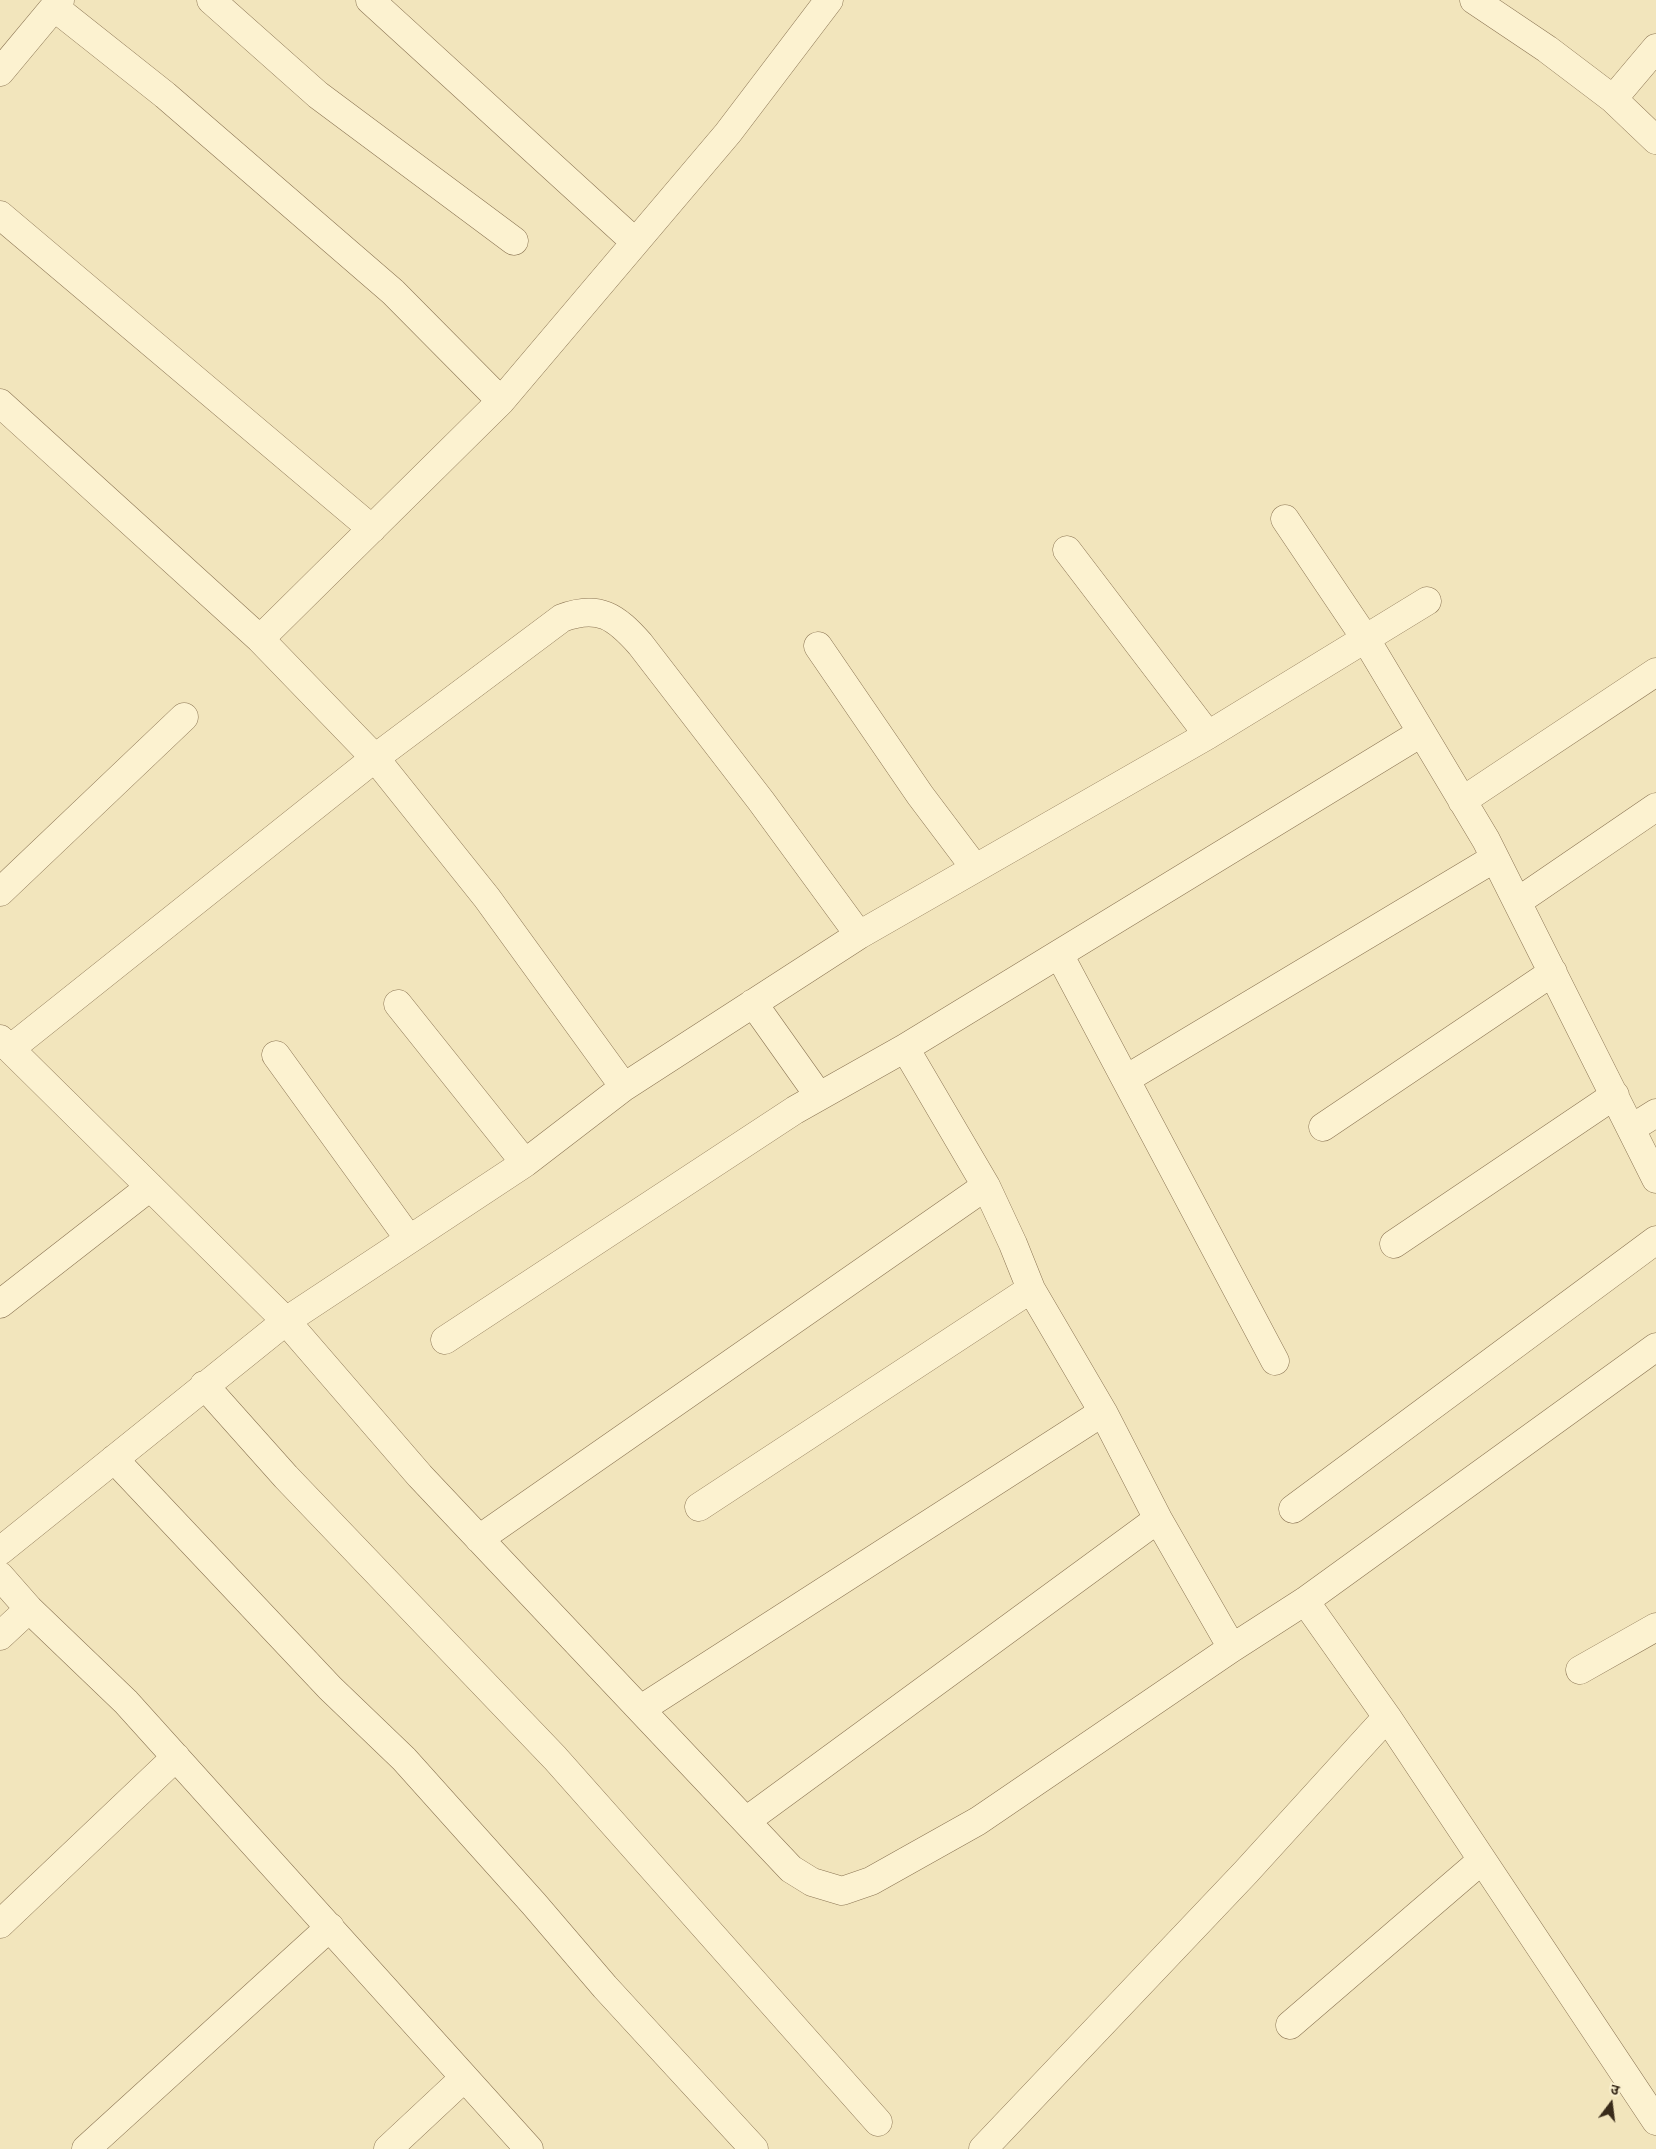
<!DOCTYPE html>
<meta charset="utf-8">
<style>
body{margin:0}
#map{position:relative;width:1656px;height:2149px;overflow:hidden;background:#f2e5bc;font-family:"Playfair Display","Noto Sans Devanagari",serif}
canvas{display:block}
.north{position:absolute;left:1586px;top:2079px;width:50px;height:50px;-webkit-text-stroke:4px #f9efcd;paint-order:stroke;rotate:15deg;font-size:14px;font-weight:700;line-height:20px;text-align:center;color:#392b1a}
.north::after{content:'';display:block;margin:auto;width:18px;height:22px;background:#392b1a;clip-path:polygon(50% 0,100% 100%,50% 72%,0 100%)}
</style>
<div id="map">
<canvas width="1656" height="2149"></canvas>
<div class="north">उ</div>
</div>
<script>
const context = document.querySelector('canvas').getContext('2d');
context.lineJoin = 'round';
function trace(path, color, width, dash) {
  context.strokeStyle = color;
  context.lineWidth = width;
  context.lineCap = dash ? 'butt' : 'round';
  context.setLineDash(dash || []);
  context.stroke(path);
}
const minor = new Path2D(`
 M211,0L318,95L514,241
 M370,0L634,241
 M1474,0L1547,49L1613,99L1656,140
 M54,7L165,95L393,292L501,401
 M0,72L60,0
 M1613,99L1656,48
 M0,215L372,529
 M0,403L260,639L375,758L487,898L624,1087
 M1285,519L1365,638L1486,840L1656,1179
 M1067,550L1208,735
 M260,639L501,401L728,133L829,0
 M818,646L920,795L975,868
 M1462,801L1656,672
 M0,892L184,717
 M1517,902L1656,807
 M1059,954L1275,1361
 M753,1003L819,1096
 M398,1004L525,1163
 M0,1039L286,1321L420,1476L791,1869L812,1882L842,1891L871,1881L978,1821L1232,1648L1305,1601L1656,1347
 M905,1048L986,1186L1013,1244L1031,1289L1103,1412L1158,1519L1232,1648
 M10,1049L375,758L562,618C599,604 616,617 640,644L761,801L859,935
 M276,1055L409,1239
 M1126,1079L1495,858
 M1323,1127L1553,972
 M1632,1128L1656,1113
 M1394,1244L1615,1095
 M0,1304L150,1187
 M445,1340L795,1110L905,1048L1421,733
 M204,1385L286,1477L555,1758L878,2122
 M114,1459L330,1688L404,1759L534,1904L605,1987L754,2149
 M699,1507L1031,1289
 M1293,1509L1656,1240
 M479,1539L986,1186
 M0,1551L286,1321L525,1163L624,1087L859,935L1208,735L1427,601
 M0,1576L29,1609L126,1702L529,2149
 M1305,1601L1387,1717L1656,2121
 M0,1636L29,1609
 M1580,1670L1656,1627
 M641,1709L1103,1412
 M746,1821L1158,1519
 M0,1924L176,1757
 M1290,2025L1482,1860
 M86,2149L330,1927
 M388,2149L464,2078
 M983,2149L1246,1872L1387,1717`);
trace(minor, '#8b7554', 29);
trace(minor, '#fcf2d0', 28);
</script>
